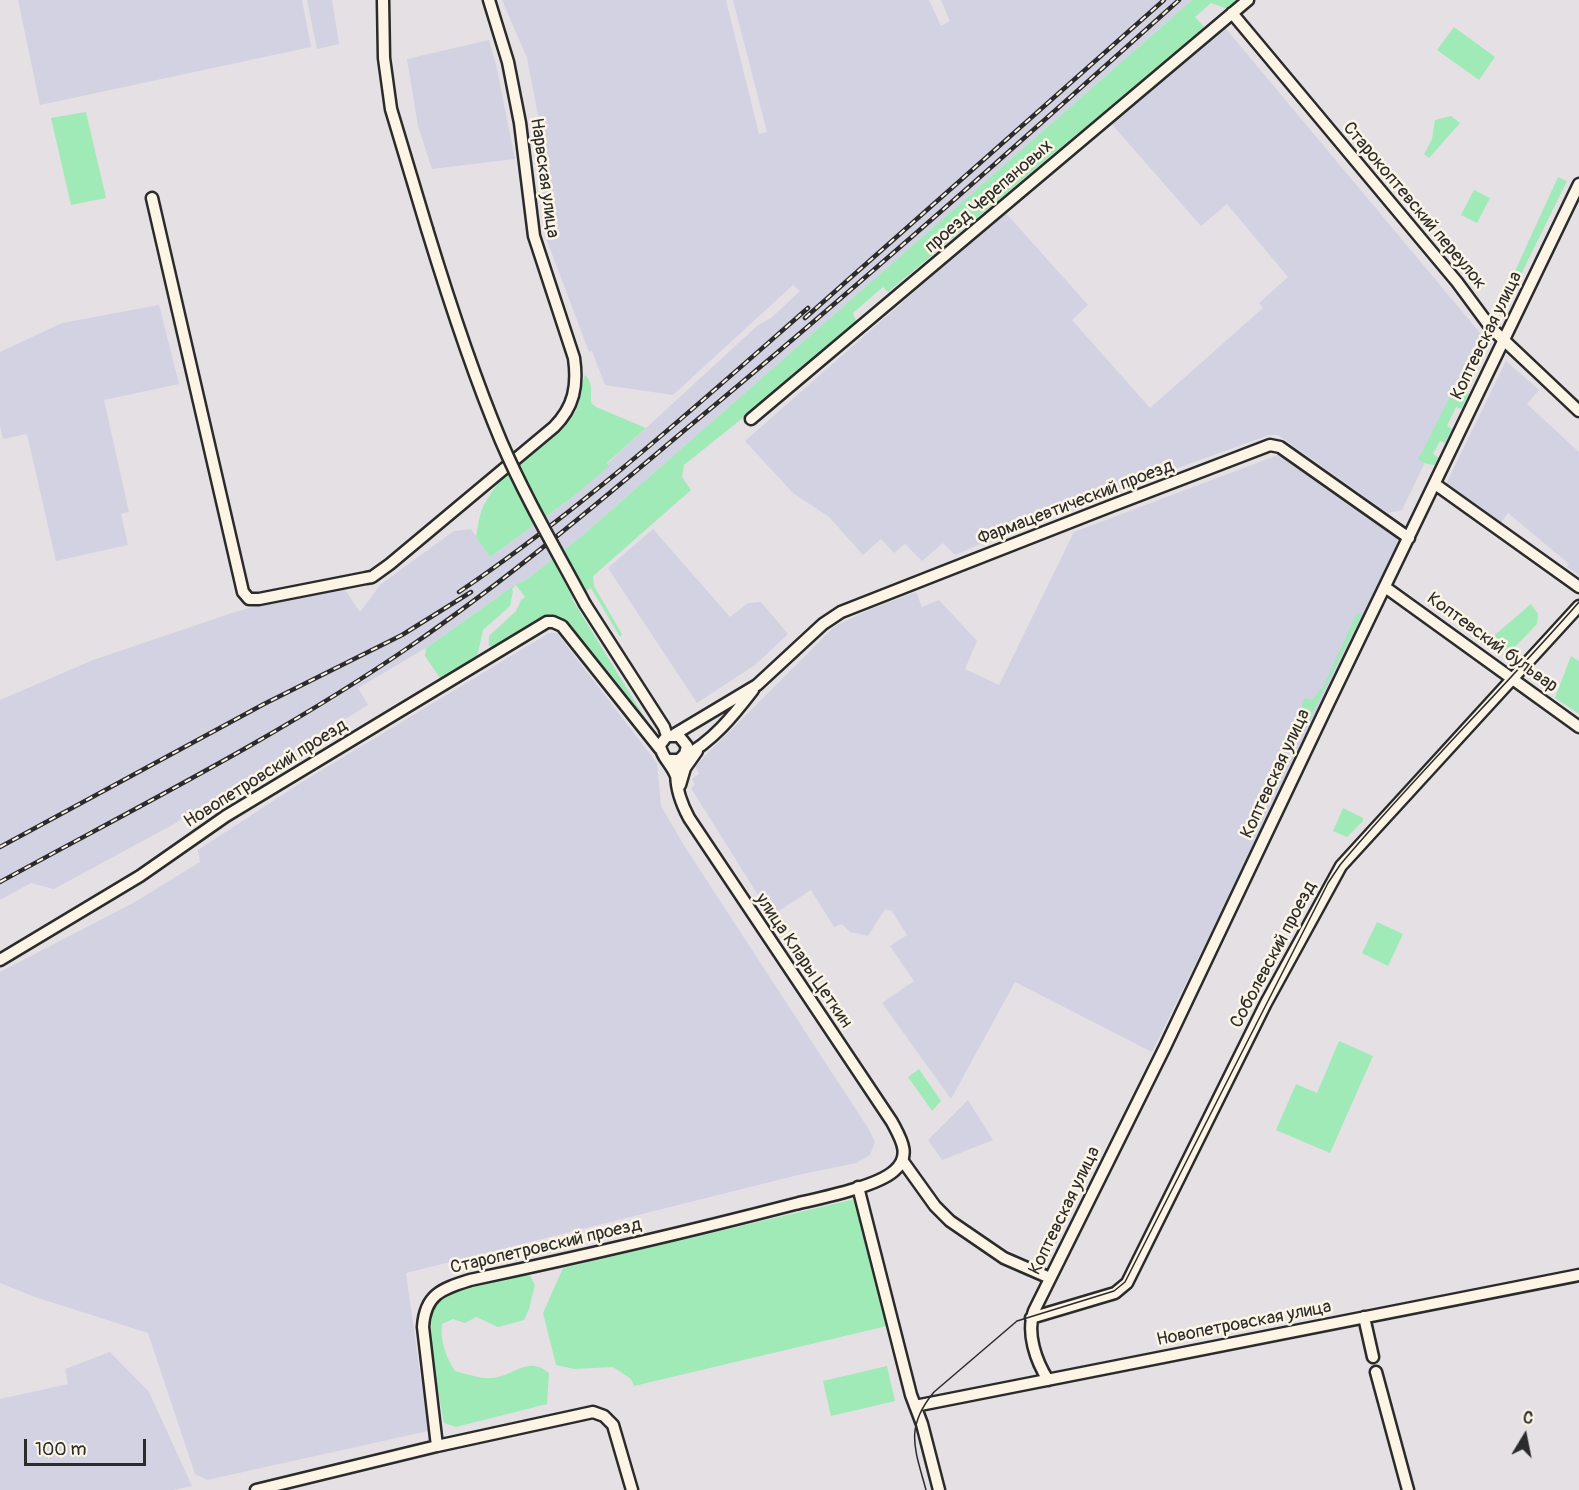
<!DOCTYPE html>
<meta charset="utf-8">
<style>
body{margin:0}
#map{position:relative;width:1579px;height:1490px;overflow:hidden;background:#e4e0e4;font-family:Pangolin,sans-serif}
canvas{display:block}
.north{position:absolute;left:1495px;top:1406px;width:60px;height:60px;-webkit-text-stroke:4px #fcf5e5;paint-order:stroke;rotate:10deg;font-size:16px;font-weight:700;line-height:24px;text-align:center;color:#2b2b2b}
.north::after{content:'';display:block;margin:auto;width:21px;height:27px;background:#2b2b2b;clip-path:polygon(50% 0,100% 100%,50% 72%,0 100%)}
.scale{position:absolute;left:24px;top:1439px;width:122px;height:27px;box-sizing:border-box;border:3px solid #2b2b2b;border-top:0;padding-left:8px;font-size:18px;line-height:21px;white-space:nowrap;color:#2b2b2b;-webkit-text-stroke:4px #fcf5e5;paint-order:stroke}
</style>
<div id="map">
<canvas width="1579" height="1490"></canvas>
<div class="north">С</div>
<div class="scale">100 m</div>
</div>
<script>
const context = document.querySelector('canvas').getContext('2d');
context.lineJoin = 'round';
function fill(path, color) {
  context.fillStyle = color;
  context.fill(path, 'evenodd');
}
function trace(path, color, width, dash) {
  context.strokeStyle = color;
  context.lineWidth = width;
  context.lineCap = dash ? 'butt' : 'round';
  context.setLineDash(dash || []);
  context.stroke(path);
}
function write(font, color, halo, rows, align = 'center') {
  context.font = font + ' Pangolin,sans-serif';
  context.lineWidth = 5;
  context.setLineDash([]);
  context.textBaseline = 'middle';
  context.strokeStyle = halo;
  context.fillStyle = color;
  for (const [text, x, y, turn = 0] of rows) {
    context.save();
    context.translate(x, y);
    context.rotate((+turn || 0) * Math.PI / 180);
    context.textAlign = isNaN(turn) ? turn : align;
    if (halo) context.strokeText(text, 0, 0);
    context.fillText(text, 0, 0);
    context.restore();
  }
}
const built = new Path2D(`
 M18,0H302L311,47L40,105Z
 M307,0H332L339,44L317,49Z
 M502,0H726L759,134L767,132L733,0H929L941,26L950,21L941,0H1192L583,535L526,580L516,584L426,648L358,688L368,705L326,731L318,743L273,772L269,766L174,824L54,889L31,883L0,900V700L93,660L235,612L298,595L343,587L360,612L381,584L454,531L471,529L490,557L574,496L608,466L607,464L757,326L771,318L800,291L793,285L673,395L605,385L592,351L589,352L546,238L539,120L527,58Z
 M1222,24L1485,339L1402,510L1388,513L1278,435H1269L1050,514L955,555L943,543L922,561L905,544L894,553L881,539L863,555L829,517L793,493L745,441L1005,212L1088,305L1072,320L1150,408L1263,308L1259,303L1288,277L1227,204L1201,226L1109,121Z
 M489,40L496,65L515,159L432,169L418,126L407,59Z
 M159,305L179,384L104,400L129,512L121,514L128,545L56,561L27,434L3,439L0,426V352L62,323Z
 M1506,361L1539,390L1527,404L1579,452V575L1567,567L1569,564L1508,513L1501,523L1445,486Z
 M1278,455L1395,535L1400,547L1152,1052L1015,982L951,1099L882,1003L914,981L890,946L907,935L892,911L885,909L868,936L850,932L842,924L834,927L811,890L771,916L691,788L695,785L692,779L699,774L695,766L835,626L871,609L916,592L922,607L939,600L977,641L965,669L999,685L1074,532Z
 M653,529L730,617L748,603L761,602L788,634L755,665L697,703L608,568Z
 M549,633H557L657,763L661,806L685,847L868,1128L875,1142L870,1155L856,1163L798,1175L406,1273L428,1431L207,1480L195,1474L148,1333L35,1297L0,1283V972L135,902L200,862L198,850L302,782Z
 M968,1100L993,1140L942,1160L928,1140Z
 M110,1352L149,1392L192,1486L173,1490H0V1399L68,1384L65,1369Z`);
const green = new Path2D(`
 M1192,0H1238L1228,9L1211,3L1195,17L1205,28L888,292L883,287L853,313L856,321L744,417L684,465L682,477L691,490L593,576L594,586L622,634L620,637L591,588L572,599L653,731L652,732L564,620L559,617H545L492,647L489,646V636L516,611L521,600L525,597L516,585L512,589L513,591L510,606L483,630L477,657L440,678L425,656L426,648L516,584L526,580L583,535Z
 M1454,27L1495,57L1479,80L1437,50Z
 M86,112L106,198L71,205L51,118Z
 M1451,116L1460,123L1429,158L1424,154L1432,139L1435,120Z
 M1558,177L1567,181L1503,311L1499,306Z
 M1474,190L1490,198L1477,223L1461,215Z
 M585,375L588,378L591,386V403L596,407L646,428L607,463L609,466L574,496L490,557L476,537C478,527 479,514 484,505C503,466 546,451 571,418C583,404 579,390 585,375Z
 M1454,388L1469,394L1461,409L1456,407L1447,426L1452,429L1445,443L1440,441L1433,454L1439,458L1435,465L1427,464L1418,460Z
 M1531,604L1538,614L1537,624L1509,653L1490,639Z
 M1359,613L1362,615L1310,718L1303,717L1299,713L1305,698L1312,700L1324,685L1356,615Z
 M1571,656L1579,661V714L1555,698Z
 M1343,808L1363,818V821L1347,837L1333,831Z
 M1377,922L1403,934L1388,966L1362,953Z
 M1339,1041L1373,1056L1330,1153L1276,1130L1296,1084L1317,1093Z
 M919,1069L941,1101L932,1111L908,1077Z
 M855,1199L887,1326L634,1386L631,1379L613,1367L574,1369L556,1365L543,1313L563,1268Z
 M529,1274L535,1285L529,1309L524,1320L498,1327L476,1317L465,1323L453,1319L442,1324C440,1341 446,1357 455,1371C466,1374 481,1379 492,1378C515,1376 527,1355 549,1373L547,1404L456,1427L444,1423C440,1397 423,1326 436,1304C440,1297 448,1294 455,1290Z
 M887,1366L895,1401L831,1416L823,1381Z`);
const minor = new Path2D(`
 M383,0L384,58L391,109L427,229
 M1232,13L1457,282L1491,328L1579,411
 M152,198L243,592L249,599H259L366,578L372,577L390,564L554,427C574,407 578,386 574,358L534,236L520,123L508,62L489,0
 M751,419L1248,0
 M1435,484L1579,587
 M1385,587L1579,727
 M585,604L664,727L667,736
 M675,734L757,685L823,624L841,612L1111,506L1270,445L1280,447L1409,538
 M683,757C712,742 733,716 753,690
 M667,760H679L685,754L687,746L679,736H667L660,745C661,757 672,764 676,776
 M680,785L685,768L697,751
 M0,960L140,876L226,816L547,622H553L562,626L660,749
 M902,1160L935,1206L950,1221L1004,1258L1050,1278
 M858,1187L911,1395L922,1424L939,1490
 M1364,1317L1373,1357
 M1031,1318L1115,1293L1127,1283L1266,1003L1341,866L1579,606
 M1376,1372L1408,1490
 M1048,1380C1036,1361 1026,1333 1034,1311L1165,1047L1329,702L1579,184
 M915,1406L1579,1275
 M437,1446L593,1412L604,1416L613,1425L632,1490
 M256,1490L437,1446L423,1327C425,1294 442,1289 470,1280C579,1257 687,1232 795,1204C820,1198 876,1187 894,1171C912,1156 901,1139 892,1122L689,818C680,801 672,779 679,760`);
const tram = new Path2D(`
 M926,1490C915,1449 904,1428 934,1392L1017,1321L1114,1291L1125,1282L1328,883L1340,865C1416,775 1501,691 1579,602`);
const rail = new Path2D(`
 M805,318L1164,0
 M459,592C583,508 695,407 808,308
 M0,847L264,704L402,635L471,592
 M0,882C139,806 281,735 412,645C508,579 597,504 686,429C854,290 1017,145 1179,0`);
const minorBridge = new Path2D(`
 M427,229C449,301 472,372 501,441C525,497 556,550 585,604`);
const streetNames = [
 ["Нарвская улица",544,178,82],
 ["проезд Черепановых",989,197,-41],
 ["Старокоптевский переулок",1414,206,50],
 ["Коптевская улица",1487,336,-64],
 ["Фармацевтический проезд",1076,503,-21],
 ["Коптевский бульвар",1492,643,36],
 ["Новопетровский проезд",266,774,-32],
 ["Коптевская улица",1276,774,-65],
 ["Соболевский проезд",1274,955,-62],
 ["улица Клары Цеткин",803,961,56],
 ["Коптевская улица",1065,1211,-64],
 ["Старопетровский проезд",546,1247,-13],
 ["Новопетровская улица",1244,1324,-11]
];
fill(built, '#d3d2e3');
fill(green, '#a0eab8');
trace(minor, '#2b2b2b', 15);
trace(minor, '#fcf5e5', 10);
trace(tram, '#2b2b2b', 1.5);
trace(rail, '#2b2b2b', 4.5);
trace(rail, '#fcf5e5', 2, [7]);
trace(minorBridge, '#2b2b2b', 15, []);
trace(minorBridge, '#fcf5e5', 10);
write('18px', '#2b2b2b', '#fcf5e5', streetNames);
</script>
